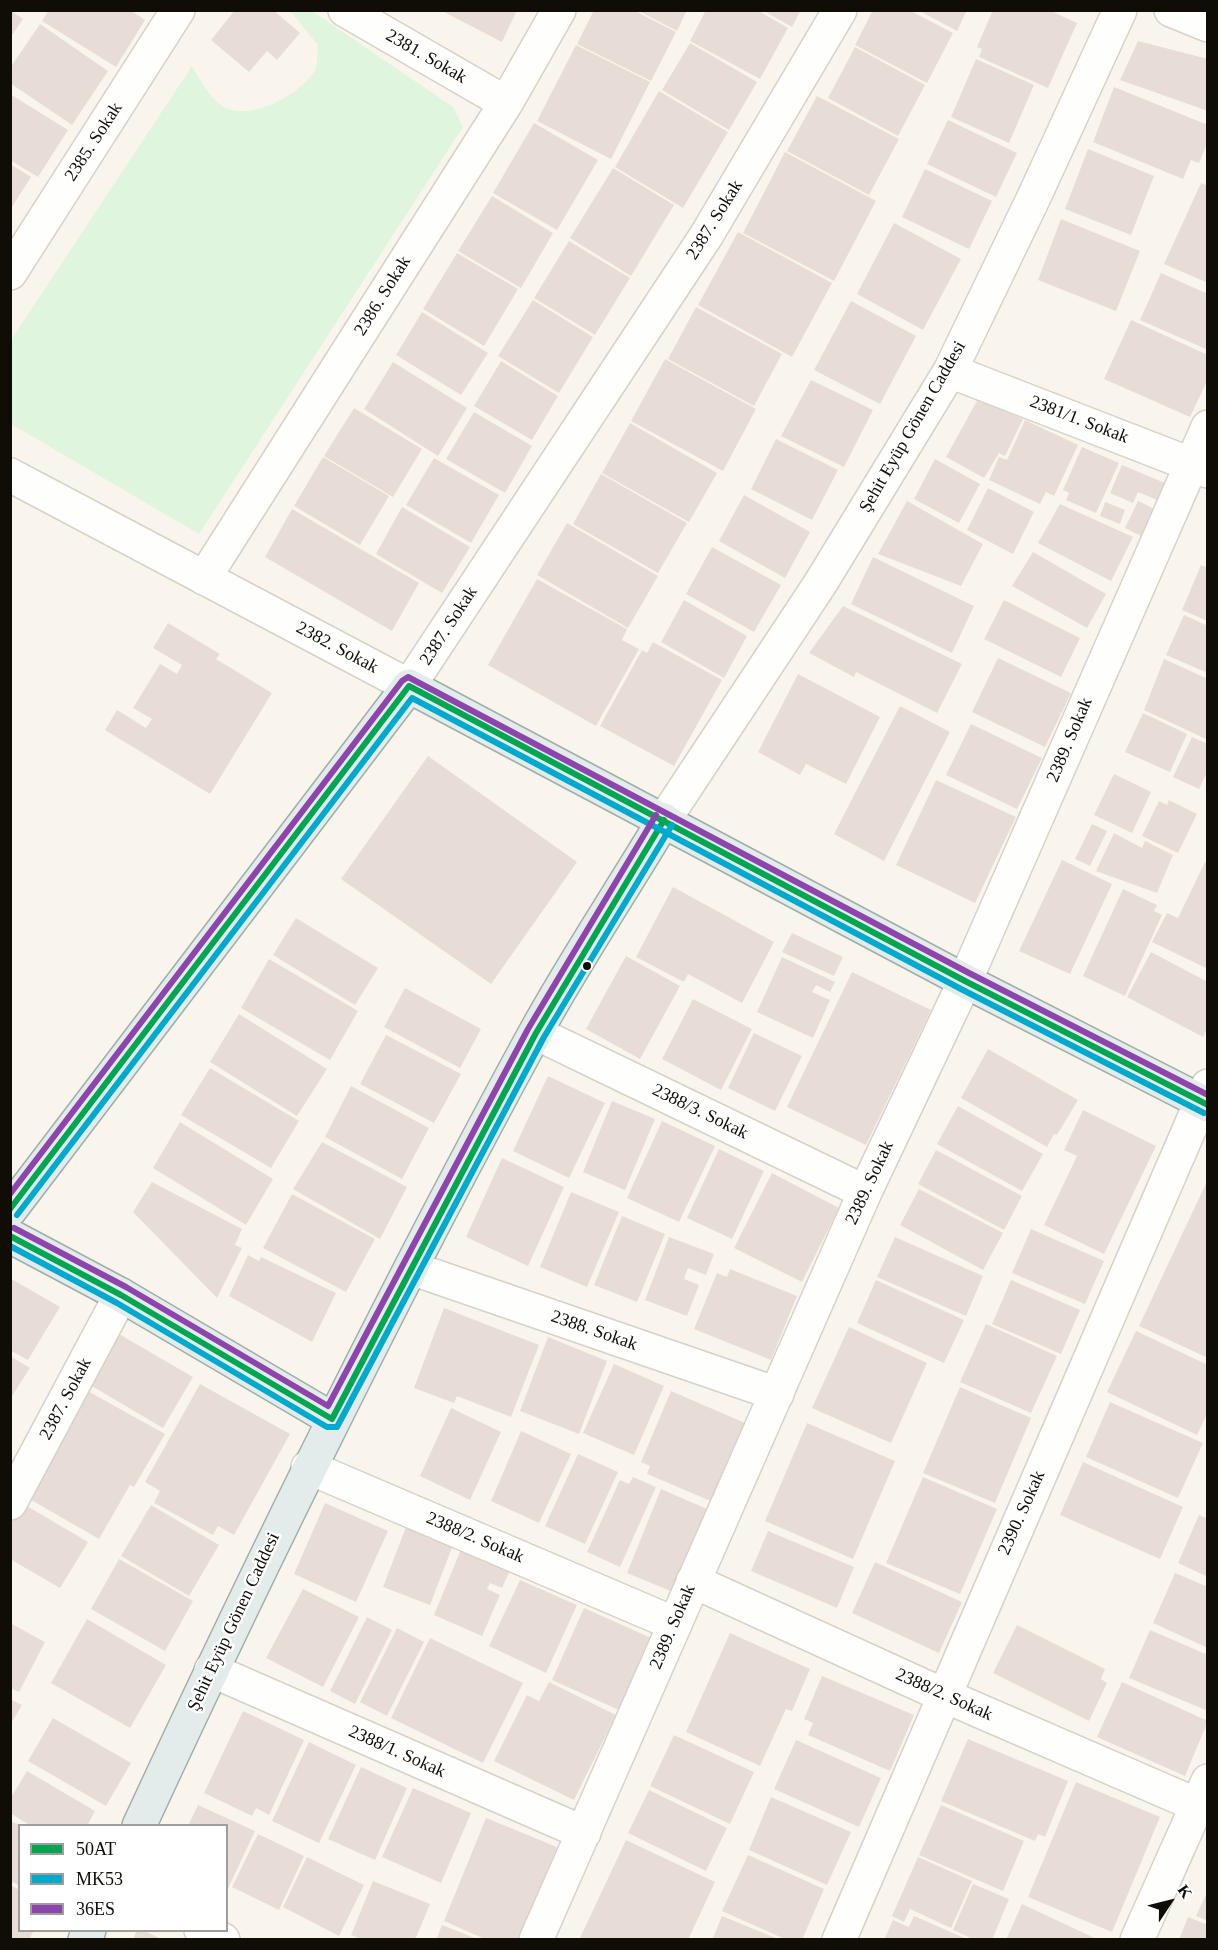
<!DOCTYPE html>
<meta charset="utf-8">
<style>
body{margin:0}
#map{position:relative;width:1218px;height:1950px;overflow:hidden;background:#f9f5ec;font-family:Georgia,serif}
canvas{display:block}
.frame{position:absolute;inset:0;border:12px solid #100d07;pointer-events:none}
.legend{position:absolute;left:18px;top:1824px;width:210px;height:108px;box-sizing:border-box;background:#fff;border:2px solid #9f9e9c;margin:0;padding:8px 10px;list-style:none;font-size:18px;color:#100d07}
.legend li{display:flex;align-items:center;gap:12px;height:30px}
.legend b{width:30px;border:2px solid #9f9e9c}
.north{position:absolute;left:1140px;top:1872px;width:60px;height:60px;-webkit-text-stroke:4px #fff;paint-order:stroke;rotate:55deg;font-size:16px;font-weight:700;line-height:24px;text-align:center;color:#100d07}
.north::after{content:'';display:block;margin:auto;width:21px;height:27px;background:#100d07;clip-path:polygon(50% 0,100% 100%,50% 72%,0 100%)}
</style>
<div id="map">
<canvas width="1218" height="1950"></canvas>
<div class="frame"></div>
<ul class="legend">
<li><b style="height:8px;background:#00a651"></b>50AT</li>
<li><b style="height:8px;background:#00a9ce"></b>MK53</li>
<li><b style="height:8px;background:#8e44ad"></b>36ES</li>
</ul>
<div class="north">K</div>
</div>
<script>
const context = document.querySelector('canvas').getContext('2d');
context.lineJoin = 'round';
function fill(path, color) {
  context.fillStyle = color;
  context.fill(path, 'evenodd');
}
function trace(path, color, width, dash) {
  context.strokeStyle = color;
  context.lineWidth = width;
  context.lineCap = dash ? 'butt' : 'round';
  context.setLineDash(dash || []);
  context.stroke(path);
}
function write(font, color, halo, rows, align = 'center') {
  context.font = font + ' Georgia,serif';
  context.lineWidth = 5;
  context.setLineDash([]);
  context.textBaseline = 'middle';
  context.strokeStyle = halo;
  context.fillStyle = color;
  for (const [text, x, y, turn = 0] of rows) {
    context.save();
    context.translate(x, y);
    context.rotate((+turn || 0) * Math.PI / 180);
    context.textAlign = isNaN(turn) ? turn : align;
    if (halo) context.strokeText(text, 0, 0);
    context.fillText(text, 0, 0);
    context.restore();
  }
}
const green = new Path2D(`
 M290,11H312L453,107L463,127L199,534L11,424V340L192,66C200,80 210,99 224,107C251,122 298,95 314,72C318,66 317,52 318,45Z`);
const building = new Path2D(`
 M10,10L23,19L10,38Z
 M49,10H130L145,20L116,67L42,21Z
 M235,10H273L300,33L277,60L267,51L249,72L211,40Z
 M440,10H517L502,42Z
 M594,10H633L676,32L651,81L577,44Z
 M637,10H687L677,31Z
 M706,10H757L788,28L760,79L690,41Z
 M762,10H801L792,27Z
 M873,10H909L953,33L927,83L855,45Z
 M918,10H967L957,31Z
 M993,10H1049L1077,23L1048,88L979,57L982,49L977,47Z
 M40,24L108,71L72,125L10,83V68Z
 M1138,41L1208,59V111L1120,80Z
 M690,43L757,82L729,130L662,90Z
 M576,45L650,82L611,159L537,121Z
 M855,47L925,85L898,136L828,98Z
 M976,59L1034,85L1009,143L951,117Z
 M1114,87L1208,125V141L1199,163L1191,160L1183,179L1093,142Z
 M659,91L728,132L683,208L615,167Z
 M10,94L68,130L38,177L10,160Z
 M817,96L899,139L869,195L787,151Z
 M948,120L1017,153L996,197L927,164Z
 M534,123L598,160L557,230L493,193Z
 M1088,149L1154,176L1131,235L1065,209Z
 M785,152L876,201L834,281L743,233Z
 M10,164L31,177L10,210Z
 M613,168L674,205L631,276L570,238Z
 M925,169L992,201L969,249L902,217Z
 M1201,183L1208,186V283L1164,264Z
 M492,196L553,233L521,288L458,251Z
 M1061,219L1140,251L1116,311L1038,280Z
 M894,223L961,259L923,330L857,294Z
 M738,232L832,283L792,357L698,305Z
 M569,241L630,278L595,335L534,298Z
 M457,253L518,289L484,346L423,309Z
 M1161,273L1208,294V350L1140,320Z
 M533,300L593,337L559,393L498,356Z
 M851,301L916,336L880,404L814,370Z
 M696,307L782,354L754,406L668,359Z
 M422,312L488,353L461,395L396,355Z
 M1131,320L1208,355V379L1190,417L1104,379Z
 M665,359L756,409L723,471L631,421Z
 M501,361L558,396L532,440L474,406Z
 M393,362L467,408L438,456L364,409Z
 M811,380L873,410L844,467L781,436Z
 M978,399L1023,419L1005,456L999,453L984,478L946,457Z
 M354,408L422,449L393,497L324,456Z
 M474,412L532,446L505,493L446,459Z
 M1025,420L1078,445L1054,496L1046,492L1040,504L989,480L999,457L1007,460Z
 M630,423L717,473L689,522L602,473Z
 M776,439L838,470L812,520L751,489Z
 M1082,447L1119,463L1096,513L1066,500L1069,493L1063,490Z
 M323,457L389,496L360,545L294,506Z
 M434,458L499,495L471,543L406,505Z
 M935,459L980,484L959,523L914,499Z
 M1122,465L1165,483L1157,500L1138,492L1133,503L1110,493Z
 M601,474L687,523L658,573L573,524Z
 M988,488L1034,512L1013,554L967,530Z
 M744,495L810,532L785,578L719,541Z
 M907,501L983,544L961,586L878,554Z
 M1138,501L1155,509L1141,536L1125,528Z
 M1105,502L1125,510L1120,524L1100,516Z
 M1060,504L1133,537L1111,581L1038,543Z
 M402,507L470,547L442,593L376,554Z
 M292,509L419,583L392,631L265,557Z
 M567,523L658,576L628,628L537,575Z
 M712,547L781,585L754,632L686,594Z
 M1033,552L1106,594L1087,628L1012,586Z
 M873,557L974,606L952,653L851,604Z
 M1201,565L1208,568V621L1182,610Z
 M537,579L627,629L622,640L639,649L596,726L488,665Z
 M684,600L747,636L724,678L661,642Z
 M1004,600L1080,638L1061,677L984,639Z
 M843,606L962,664L937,713L856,672L854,677L809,653Z
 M1184,615L1208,626V673L1166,655Z
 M168,623L220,654L216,659L272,693L210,794L105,730L117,710L146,728L152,719L133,708L160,664L177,674L182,665L153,648Z
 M653,642L722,680L674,766L600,726L642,650L647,653Z
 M998,658L1071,693L1045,747L972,712Z
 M1164,659L1208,679V740L1144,710Z
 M798,674L880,717L846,784L806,764L800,775L758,752Z
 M900,706L950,732L884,861L834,834Z
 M1143,713L1187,734L1170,772L1125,752Z
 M971,724L1042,758L1017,809L946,775Z
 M1192,737L1208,744V770L1199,789L1173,777Z
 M428,756L577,862L491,984L341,879Z
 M1114,774L1151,792L1132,833L1094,815Z
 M936,780L1016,817L975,903L896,865Z
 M1169,800L1197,814L1178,853L1142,836L1159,801L1167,805Z
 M1092,824L1107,831L1090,866L1075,859Z
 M1114,833L1142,848L1145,841L1173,855L1157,893L1096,871Z
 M1062,860L1112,884L1070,974L1019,951Z
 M1205,862L1208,863V969L1152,942L1167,913L1178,918Z
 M673,887L774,942L742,1003L688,974L684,982L636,957Z
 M1123,889L1157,905L1154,911L1162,915L1125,996L1083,976Z
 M296,918L378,968L355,1005L273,955Z
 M792,933L843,957L834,976L782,952Z
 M1151,952L1208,982V1027L1203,1037L1127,997Z
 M626,956L680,986L640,1059L586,1029Z
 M782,957L835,982L830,992L816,985L812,992L830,1000L813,1038L757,1012Z
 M269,959L358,1011L330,1060L241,1008Z
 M852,972L931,1010L866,1145L787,1107Z
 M405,988L481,1029L460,1068L384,1027Z
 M693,999L752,1029L721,1090L662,1059Z
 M239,1014L327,1069L297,1116L210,1062Z
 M754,1033L802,1056L775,1111L728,1088Z
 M386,1035L461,1074L434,1123L360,1084Z
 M988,1049L1078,1100L1057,1135L1054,1134L1047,1147L961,1098Z
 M210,1068L299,1121L271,1168L181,1115Z
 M548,1076L605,1103L569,1178L513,1151Z
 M351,1086L429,1128L402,1179L325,1137Z
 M612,1101L655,1119L625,1190L583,1172Z
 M958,1106L1043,1154L1022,1191L937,1144Z
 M1083,1110L1156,1146L1104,1254L1044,1225L1077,1156L1064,1150Z
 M662,1121L715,1146L679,1222L627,1198Z
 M180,1122L273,1179L246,1225L153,1168Z
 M322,1142L407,1187L380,1239L293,1189Z
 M719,1149L764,1171L732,1239L687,1218Z
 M936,1150L1022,1196L1004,1230L918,1184Z
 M502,1158L564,1187L528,1266L466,1237Z
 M772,1173L839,1208L802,1282L734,1248Z
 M1208,1179V1358L1139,1326Z
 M152,1182L242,1229L235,1245L242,1248L217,1298L133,1212Z
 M919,1189L1003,1233L983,1270L900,1225Z
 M571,1192L619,1212L587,1287L540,1267Z
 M292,1194L375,1239L346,1292L263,1248Z
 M622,1216L665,1234L637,1302L594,1285Z
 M1031,1229L1104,1261L1085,1304L1012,1273Z
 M669,1237L714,1254L706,1275L688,1268L684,1279L699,1285L687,1316L645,1300Z
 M895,1237L983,1276L966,1316L877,1277Z
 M248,1255L259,1261L261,1257L336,1293L312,1342L229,1296Z
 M730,1269L797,1296L771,1360L694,1329L717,1273L727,1277Z
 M10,1278L60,1307L28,1360L10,1350Z
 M876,1280L964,1320L944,1363L857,1323Z
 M1011,1280L1080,1310L1061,1354L992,1324Z
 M444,1308L539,1345L511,1417L457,1396L454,1403L414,1388Z
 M986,1324L1057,1356L1031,1413L960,1382Z
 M849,1327L927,1363L891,1443L812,1408Z
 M1136,1331L1208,1365V1412L1197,1435L1107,1392Z
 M119,1334L193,1377L163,1428L90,1385Z
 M548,1337L607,1361L579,1434L520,1411Z
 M10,1356L30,1368L10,1399Z
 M614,1364L664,1386L634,1455L583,1433Z
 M200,1384L290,1434L234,1535L218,1526L213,1535L154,1503L160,1491L145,1482Z
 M960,1387L1031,1418L995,1503L923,1473Z
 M86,1390L165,1434L134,1487L130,1485L99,1539L26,1497Z
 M671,1391L745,1423L713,1502L647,1474L650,1466L641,1462Z
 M1110,1402L1203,1443L1178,1498L1086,1457Z
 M451,1408L501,1432L470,1500L420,1476Z
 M807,1423L895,1461L853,1559L765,1521Z
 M521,1431L571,1454L539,1523L491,1501Z
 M578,1454L618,1472L585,1544L545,1526Z
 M1083,1462L1183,1507L1160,1559L1060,1515Z
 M633,1477L656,1487L620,1567L587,1552L620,1480L629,1484Z
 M923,1477L997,1509L960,1594L886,1563Z
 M661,1489L707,1509L673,1592L627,1573Z
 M20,1502L88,1542L60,1588L10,1559V1518Z
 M325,1503L388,1531L356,1602L294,1574Z
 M151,1505L219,1545L189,1596L121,1556Z
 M1199,1515L1208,1519V1577L1178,1563Z
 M406,1527L453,1545L430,1605L383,1587Z
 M768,1531L854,1567L837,1608L751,1571Z
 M462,1547L511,1568L502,1588L490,1583L487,1589L500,1595L482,1636L434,1615Z
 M119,1559L193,1601L165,1651L91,1609Z
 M875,1562L962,1602L939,1653L852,1613Z
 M1175,1573L1208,1587V1648L1153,1623Z
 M520,1580L577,1605L546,1673L489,1646Z
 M303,1589L359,1617L323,1687L266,1658Z
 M584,1608L651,1638L619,1710L552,1680Z
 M367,1617L392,1630L355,1704L330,1691Z
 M87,1619L166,1665L130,1728L51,1683Z
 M10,1623L45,1642L19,1692L10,1688Z
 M1017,1625L1105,1669L1101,1679L1107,1683L1089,1721L993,1673Z
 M397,1628L424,1642L387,1716L360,1702Z
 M1150,1630L1208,1655V1711L1129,1678Z
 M730,1633L810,1669L792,1711L786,1709L760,1766L686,1732Z
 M430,1638L523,1683L483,1763L391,1718Z
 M822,1676L914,1715L890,1771L808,1735L813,1723L804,1719Z
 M549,1682L616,1715L574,1800L494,1761L527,1695L539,1701Z
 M1122,1682L1208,1721L1185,1776L1097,1737Z
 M10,1699L22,1705L10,1725Z
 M243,1711L304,1740L269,1815L256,1808L252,1816L204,1793Z
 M53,1718L131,1763L106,1806L28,1761Z
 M674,1735L754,1772L730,1824L650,1786Z
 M968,1739L1068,1781L1045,1837L1038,1834L1035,1841L941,1801Z
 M796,1740L881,1778L859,1827L774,1789Z
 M309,1742L356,1765L319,1843L272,1821Z
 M361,1767L407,1788L375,1860L328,1839Z
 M27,1771L95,1811L87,1826H31L10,1813V1799Z
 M1076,1782L1160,1817L1112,1932L1028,1897Z
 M413,1788L471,1813L441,1883L382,1857Z
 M649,1790L727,1828L706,1871L628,1833Z
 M771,1797L851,1832L827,1885L749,1850Z
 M198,1805L255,1831L226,1893V1826H188Z
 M941,1805L1024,1841L1003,1891L919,1855Z
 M486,1818L557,1847L520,1940H487L444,1921Z
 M10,1821L20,1825V1886L10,1881Z
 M258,1834L304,1856L279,1910L232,1887Z
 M626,1840L715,1882L688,1940H579Z
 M748,1855L824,1889L802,1940H787L722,1911Z
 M307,1857L364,1885L339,1936L283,1907Z
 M918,1857L972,1881L951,1928L910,1909L904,1922L892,1916Z
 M373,1881L430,1904L415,1940H363L351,1935Z
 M973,1884L1009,1899L992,1940H975L953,1930Z
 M10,1885L20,1890V1930H34L29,1940H10Z
 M1208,1890V1921L1196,1916Z
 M1022,1904L1099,1940H1006Z
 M722,1916L778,1939V1940H712Z
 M914,1916L969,1940H884L893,1920L909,1927Z
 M1188,1917L1208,1925V1940H1179Z
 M442,1925L477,1939V1940H436Z
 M137,1930H143L163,1940H133Z`);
const minor = new Path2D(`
 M345,10L506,103
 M1171,10L1208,25
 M10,273L178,10
 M950,371L1208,471
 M10,475L409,686L706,236L840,10
 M204,578L506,103L559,10
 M664,820L820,584L950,371L1034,197L1120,10
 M536,1033L865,1192
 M411,1268L777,1394
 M308,1467L675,1624
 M10,1503L121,1295
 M693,1581L943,1695L1197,1805
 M211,1670L584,1833
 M201,1930L223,1940
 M536,1940L865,1192L965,981L1208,427
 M839,1940L1208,1086
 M1137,1940L1208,1781`);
const major = new Path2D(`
 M10,1210L409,686L965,981L1208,1105
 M10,1236L121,1295L332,1419
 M139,1826C263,1558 393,1294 534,1035C574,962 621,892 664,820
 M85,1940L89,1930`);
const bus1 = new Path2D(`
 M10,1209L409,686L965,981L1208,1105
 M10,1236L121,1295L332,1419L536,1033L664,820`);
const bus2 = new Path2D(`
 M17,1215L412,698L961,989L1204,1113
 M10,1246L117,1303L327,1427H337L544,1037L672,825`);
const bus3 = new Path2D(`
 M10,1194L402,681L408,677L969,973L1208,1095
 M14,1228L126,1287L328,1406L528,1029L656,815`);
const markers = [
 [587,966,5,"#100d07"]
];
const streetNames = [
 ["2381. Sokak",426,57,30],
 ["2385. Sokak",94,142,-57],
 ["2387. Sokak",715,220,-58],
 ["2386. Sokak",383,296,-58],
 ["2381/1. Sokak",1079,420,21],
 ["Şehit Eyüp Gönen Caddesi",913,427,-60],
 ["2387. Sokak",449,626,-57],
 ["2382. Sokak",337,648,28],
 ["2389. Sokak",1070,740,-67],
 ["2388/3. Sokak",700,1112,26],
 ["2389. Sokak",870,1183,-65],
 ["2388. Sokak",594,1331,19],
 ["2387. Sokak",66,1399,-62],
 ["2390. Sokak",1022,1513,-66],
 ["2388/2. Sokak",475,1538,23],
 ["Şehit Eyüp Gönen Caddesi",234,1622,-65],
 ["2389. Sokak",673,1627,-67],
 ["2388/2. Sokak",944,1695,24],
 ["2388/1. Sokak",397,1752,24]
];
fill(green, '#e0f5dd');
fill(building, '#e8ddd6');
trace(minor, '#d5d2ca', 36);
trace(major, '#9eaea8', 36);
trace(minor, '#fefefc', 33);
trace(major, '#e3ecea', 33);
trace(bus1, '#00a651', 6);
trace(bus2, '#00a9ce', 6);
trace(bus3, '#8e44ad', 6);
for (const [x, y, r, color] of markers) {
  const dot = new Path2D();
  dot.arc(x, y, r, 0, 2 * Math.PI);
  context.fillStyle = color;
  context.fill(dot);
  trace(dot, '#fff', 2);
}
write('18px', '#100d07', '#fff', streetNames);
</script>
